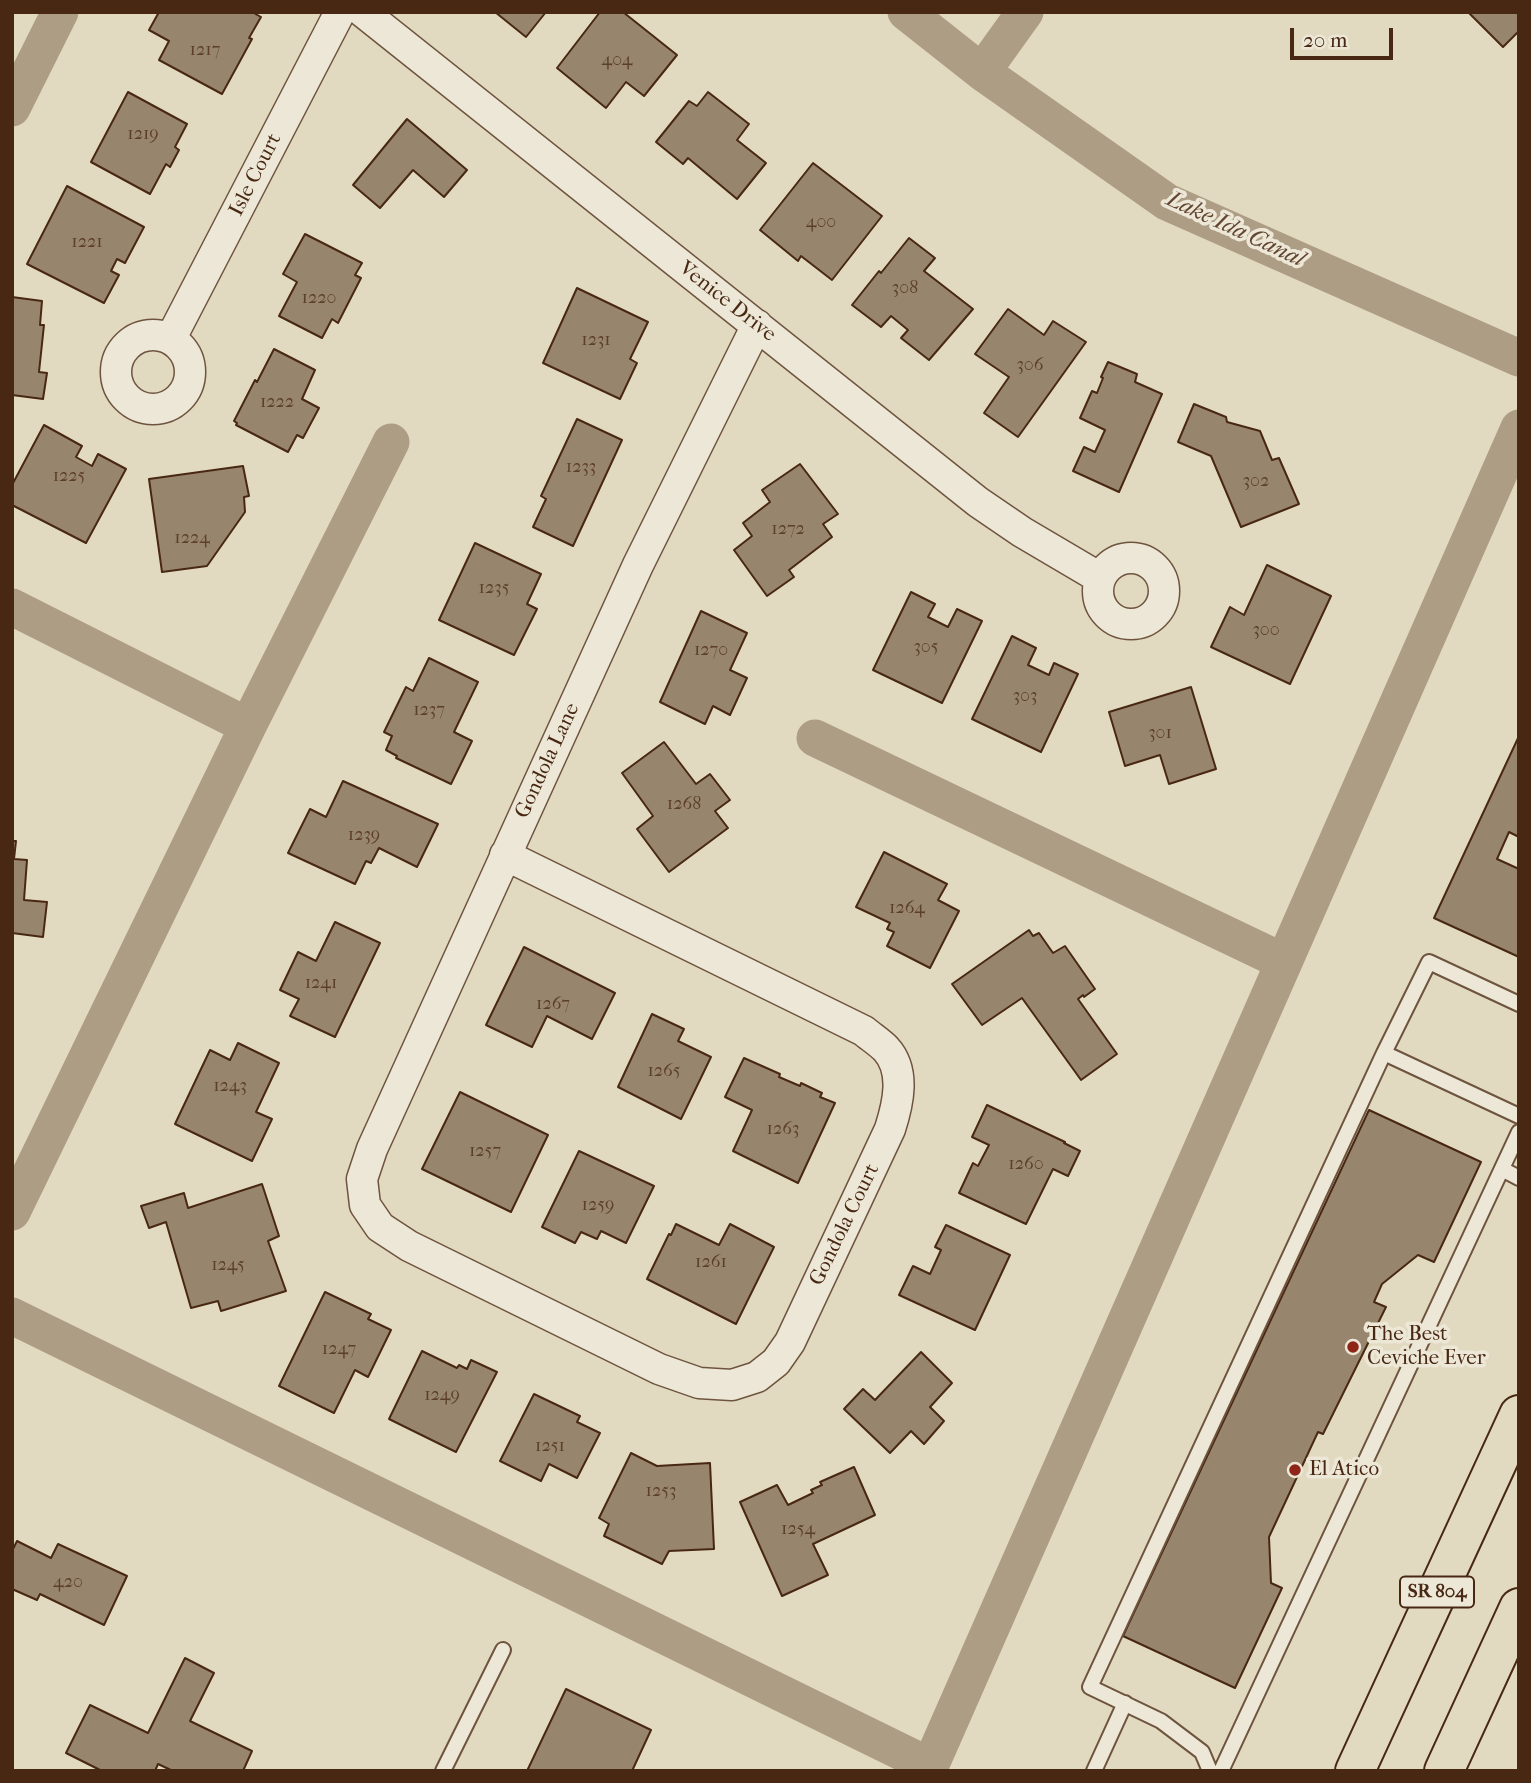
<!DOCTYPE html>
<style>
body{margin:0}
#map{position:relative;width:1531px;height:1783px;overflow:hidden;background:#e2dac0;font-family:"IM FELL French Canon",serif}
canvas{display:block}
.frame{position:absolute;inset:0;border:14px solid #482813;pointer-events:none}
.scale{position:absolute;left:1290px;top:28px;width:103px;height:32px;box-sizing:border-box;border:4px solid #482813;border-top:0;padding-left:9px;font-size:21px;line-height:24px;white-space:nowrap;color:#482813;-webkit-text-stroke:5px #ece7d6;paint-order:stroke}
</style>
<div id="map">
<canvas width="1531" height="1783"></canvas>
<div class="frame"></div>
<div class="scale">20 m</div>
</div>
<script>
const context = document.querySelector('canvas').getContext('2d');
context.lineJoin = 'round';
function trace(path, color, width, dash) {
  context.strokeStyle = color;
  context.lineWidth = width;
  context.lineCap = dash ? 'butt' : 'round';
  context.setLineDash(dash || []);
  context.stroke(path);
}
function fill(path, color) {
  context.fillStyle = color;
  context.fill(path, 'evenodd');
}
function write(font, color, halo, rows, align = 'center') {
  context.font = font + ' "IM FELL French Canon",serif';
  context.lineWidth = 7;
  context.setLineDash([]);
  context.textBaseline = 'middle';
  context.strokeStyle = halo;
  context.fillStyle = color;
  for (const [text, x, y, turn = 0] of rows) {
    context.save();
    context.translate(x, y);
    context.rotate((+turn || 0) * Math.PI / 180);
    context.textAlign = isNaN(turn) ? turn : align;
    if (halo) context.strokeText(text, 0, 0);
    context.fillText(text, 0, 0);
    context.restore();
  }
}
const canal = new Path2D(`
 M906,12L982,72L1167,202L1519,358
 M982,72L1025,12
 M12,108L60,12
 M12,607L248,726
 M815,738L1284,962
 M12,1212L248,726L391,442
 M12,1316L930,1766
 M928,1771L1519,428`);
const building = new Path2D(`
 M159,12H252L261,17L249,38L252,39L222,94L159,60L169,41L149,30Z
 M495,12H546L526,37Z
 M600,12H623L677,55L644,96L626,82L606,108L557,68Z
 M1468,12H1519V31L1503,47Z
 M128,92L187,124L175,147L179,150L170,167L166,164L150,194L91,162Z
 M708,92L749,124L737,140L766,163L737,199L688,158L683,164L656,142L689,101L697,106Z
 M407,119L467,170L444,197L413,170L380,208L353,185Z
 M813,163L882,216L832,280L801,256L798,261L760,230Z
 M67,186L144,227L125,263L117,259L111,271L119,275L104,303L27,264Z
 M305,234L362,263L355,275L361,278L338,323L332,319L322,338L279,316L297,282L283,274Z
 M909,238L935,258L924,271L973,309L929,360L901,338L908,330L891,316L881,327L852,305L879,271L881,273Z
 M577,288L648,322L630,359L637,363L620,399L543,363Z
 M12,297L42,301L40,325H44L39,372L47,373L43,399L12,395Z
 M1008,309L1044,335L1053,321L1086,342L1018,437L984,413L1009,377L975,354Z
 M274,349L315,370L302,399L319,408L303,438L297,435L288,452L236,425L237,423L234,421L255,380L257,382Z
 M1108,362L1137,374L1135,382L1162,394L1119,492L1073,471L1084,447L1095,452L1105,430L1080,418L1092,391L1097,393L1103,378L1101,377Z
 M1194,404L1226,417L1227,422L1260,431L1272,460L1279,458L1299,504L1241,527L1211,456L1178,442Z
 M577,419L622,440L573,546L533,527L546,499L541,496Z
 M44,425L82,446L76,457L92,466L98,454L126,469L86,543L12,505V485Z
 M800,464L838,514L823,524L832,537L789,570L794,577L767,596L734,550L752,536L743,523L770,502L762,490Z
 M243,466L249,496L244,497L245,512L207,566L162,572L149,479Z
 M475,543L541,574L527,604L537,609L514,655L439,620Z
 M1267,565L1331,596L1290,684L1211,647L1230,607L1244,615Z
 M911,592L935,604L928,617L948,627L957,609L982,621L942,703L873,670Z
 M701,611L747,633L730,670L747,678L730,715L713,706L705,724L660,702Z
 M1012,636L1036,648L1028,665L1049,675L1054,663L1078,674L1041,752L972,719Z
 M429,658L478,682L454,732L472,741L451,784L396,758L397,756L386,750L392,736L384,732L406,687L413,691Z
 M1191,687L1216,769L1169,784L1160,755L1125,766L1109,712Z
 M1519,736V837L1509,832L1497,859L1519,869V957L1434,918Z
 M664,742L696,784L710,774L730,800L715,811L728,828L669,872L637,829L653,816L622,773Z
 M343,781L438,824L417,867L379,848L371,863L366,861L355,884L288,853L310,809L326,817Z
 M12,841H16L14,859L27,860L24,900L47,902L43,937L12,933Z
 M884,852L947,884L938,900L959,911L930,968L887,946L894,932L887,929L890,923L856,907Z
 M335,922L380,943L335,1037L290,1016L299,999L280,990L298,952L316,961Z
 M1029,930L1033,936L1039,933L1053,953L1065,946L1095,989L1084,997L1083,995L1078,999L1117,1054L1081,1080L1022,998L982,1025L952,984Z
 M524,947L615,993L592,1039L547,1016L532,1047L486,1025Z
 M652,1014L684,1029L678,1041L711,1057L681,1119L618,1087Z
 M238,1043L279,1063L256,1112L272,1119L252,1161L175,1124L210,1050L230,1060Z
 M744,1058L780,1074L779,1077L800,1086L801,1083L822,1093L820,1097L835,1103L798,1183L733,1151L752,1110L725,1097Z
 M460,1092L548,1135L511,1212L422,1169Z
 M987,1105L1065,1142L1064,1143L1080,1151L1068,1176L1053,1169L1026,1224L959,1193L973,1163L978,1166L989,1145L972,1137Z
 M1369,1110L1481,1162L1434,1262L1418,1255L1382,1284L1374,1302L1386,1307L1323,1434L1318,1432L1269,1537L1271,1583L1282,1588L1235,1688L1123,1636Z
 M579,1151L654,1186L626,1243L601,1231L597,1239L581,1232L575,1243L542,1227Z
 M262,1184L279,1236L268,1241L286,1291L221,1311L218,1301L191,1308L166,1222L149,1228L141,1206L184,1193L188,1208Z
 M676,1224L719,1245L730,1224L774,1247L736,1324L647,1279L669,1234L671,1235Z
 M946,1225L1010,1255L975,1330L899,1295L913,1266L930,1274L941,1250L935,1247Z
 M325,1292L371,1314L368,1319L391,1330L368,1377L355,1370L334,1413L279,1386Z
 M422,1351L457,1368L459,1365L467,1369L471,1360L497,1372L456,1452L389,1419Z
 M921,1352L952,1383L930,1407L944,1421L924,1444L911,1431L890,1453L844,1409L863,1389L875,1400Z
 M534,1394L580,1416L577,1422L600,1433L577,1478L549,1464L541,1481L500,1461Z
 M631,1453L657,1466L710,1463L714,1549L669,1551L662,1564L604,1536L609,1524L599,1518Z
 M854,1467L875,1515L813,1544L828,1575L782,1596L740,1502L777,1485L788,1505L813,1493L811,1490L822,1485L820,1482Z
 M17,1541L51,1558L58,1544L127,1576L104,1625L40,1594L37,1600L12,1589V1551Z
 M185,1658L214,1673L190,1721L252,1751L243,1771H173L158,1764L155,1771H102L66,1753L90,1705L148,1733Z
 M566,1689L651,1730L632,1771H527Z`);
const service = new Path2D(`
 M1519,1004L1429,962L1384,1053L1519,1116
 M1502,1169L1519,1178
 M443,1771L503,1650
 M1094,1771L1125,1703
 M1210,1771L1202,1752L1161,1721L1090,1687L1384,1053
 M1221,1771L1519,1132`);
const minor = new Path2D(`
 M363,12L978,502L1022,532L1100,578
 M116 372a37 37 0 1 1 74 0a37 37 0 1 1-74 0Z
 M171,338L340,12
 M1098 591a33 33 0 1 1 66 0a33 33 0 1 1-66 0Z
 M505,855L864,1031C871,1037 879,1042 886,1049C906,1071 898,1104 890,1129L790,1342L776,1362L757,1377L732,1385L699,1383L659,1369L409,1246L380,1227L365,1205L362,1179L372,1149L638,565L757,325`);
const primary = new Path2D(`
 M1355,1771L1519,1415
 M1444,1771L1519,1608`);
const markers = [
 [1353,1347,7,"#8f2418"],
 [1295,1470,7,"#8f2418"]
];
const numberNames = [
 ["1217",205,51],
 ["404",617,61],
 ["1219",143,135],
 ["400",821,223],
 ["1221",87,243],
 ["308",905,289],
 ["1220",319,299],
 ["1231",596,341],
 ["306",1030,366],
 ["1222",277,403],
 ["1233",581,468],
 ["1225",69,477],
 ["302",1256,482],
 ["1272",788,530],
 ["1224",192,539],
 ["1235",494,589],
 ["300",1266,631],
 ["305",926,648],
 ["1270",711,651],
 ["303",1025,697],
 ["1237",429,711],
 ["301",1160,734],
 ["1268",684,805],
 ["1239",364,836],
 ["1264",907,909],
 ["1241",321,984],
 ["1267",553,1005],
 ["1265",664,1072],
 ["1243",230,1087],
 ["1263",783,1130],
 ["1257",485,1152],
 ["1260",1026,1165],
 ["1259",598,1206],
 ["1261",711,1263],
 ["1245",228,1266],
 ["1247",339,1350],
 ["1249",442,1396],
 ["1251",550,1447],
 ["1253",661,1492],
 ["1254",798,1530],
 ["420",68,1583]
];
const shields = [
 [1437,1592,74]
];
const shieldNames = [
 ["SR 804",1437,1592]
];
const streetNames = [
 ["Isle Court",256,175,-63],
 ["Venice Drive",727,302,38],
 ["Gondola Lane",548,761,-65],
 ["Gondola Court",845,1225,-64]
];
const poiNames = [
 ["The Best",1367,1335],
 ["Ceviche Ever",1367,1359],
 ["El Atico",1309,1470]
];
const waterNames = [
 ["Lake Ida Canal",1235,230,25]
];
trace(canal, '#ae9d85', 37);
fill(building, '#98856d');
trace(building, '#482813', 2);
trace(service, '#6e543e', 18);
trace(minor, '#6e543e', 33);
trace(primary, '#482813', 42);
trace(service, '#ece7d6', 14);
trace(minor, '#ece7d6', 30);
trace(primary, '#e2dac0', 38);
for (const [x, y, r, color] of markers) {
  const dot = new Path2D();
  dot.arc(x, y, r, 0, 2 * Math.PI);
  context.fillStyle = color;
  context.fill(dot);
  trace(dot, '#ece7d6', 2.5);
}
write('18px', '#5c3f2a', null, numberNames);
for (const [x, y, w] of shields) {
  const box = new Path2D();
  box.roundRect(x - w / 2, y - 15.5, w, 31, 5);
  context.fillStyle = '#ece7d6';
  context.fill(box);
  trace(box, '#482813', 2);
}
write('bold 19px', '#482813', null, shieldNames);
write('21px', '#482813', '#ece7d6', streetNames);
write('21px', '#482813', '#ece7d6', poiNames, 'left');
write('italic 23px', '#624530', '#ece7d6', waterNames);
</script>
